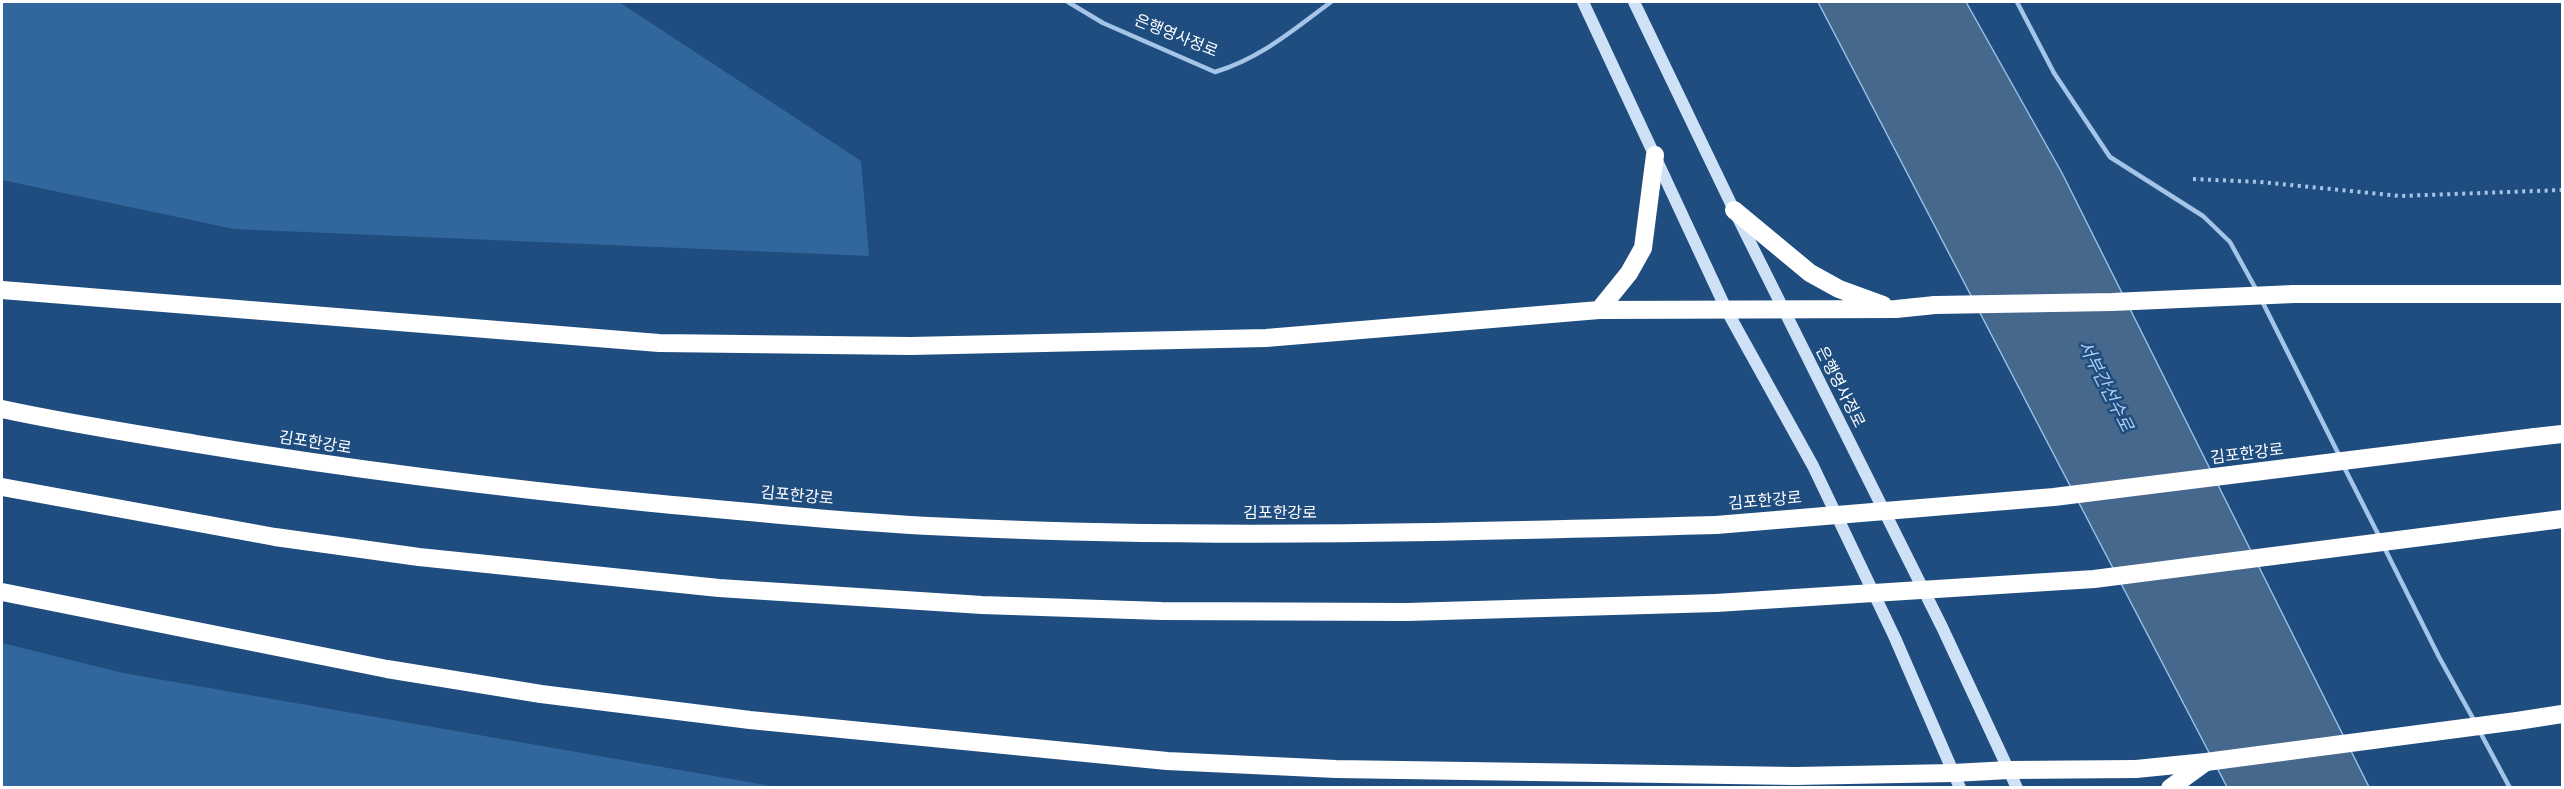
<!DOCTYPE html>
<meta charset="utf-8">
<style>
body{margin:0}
#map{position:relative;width:2564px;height:789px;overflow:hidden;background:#1f4d7f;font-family:Raleway,sans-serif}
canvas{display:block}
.frame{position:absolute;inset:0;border:3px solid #fff;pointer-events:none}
</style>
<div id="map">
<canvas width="2564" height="789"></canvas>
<div class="frame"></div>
</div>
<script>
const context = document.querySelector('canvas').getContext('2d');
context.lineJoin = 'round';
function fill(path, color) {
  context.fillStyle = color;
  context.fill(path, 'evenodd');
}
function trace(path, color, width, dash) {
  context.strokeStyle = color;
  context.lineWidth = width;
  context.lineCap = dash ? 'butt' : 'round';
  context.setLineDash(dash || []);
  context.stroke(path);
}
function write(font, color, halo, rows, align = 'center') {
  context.font = font + ' Raleway,"Noto Sans KR",sans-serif';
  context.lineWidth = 5;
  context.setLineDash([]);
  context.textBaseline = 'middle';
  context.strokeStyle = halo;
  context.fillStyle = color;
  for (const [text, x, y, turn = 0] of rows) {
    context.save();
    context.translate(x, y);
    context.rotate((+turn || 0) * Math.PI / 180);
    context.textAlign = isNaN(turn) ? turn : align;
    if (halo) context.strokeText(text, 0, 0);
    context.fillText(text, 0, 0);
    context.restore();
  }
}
const green = new Path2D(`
 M2,2H619L861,161L869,256L234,229L2,180Z
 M2,643L123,673L777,787H2Z`);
const water = new Path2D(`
 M1818,2H1966L2062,173L2369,787H2227Z`);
const path = new Path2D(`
 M2193,179L2260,182L2400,196L2562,190`);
const lane = new Path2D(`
 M1068,2L1103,23L1215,72C1261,58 1293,30 1331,2
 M2017,2L2054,73L2110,157L2203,216L2230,242L2257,291
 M2262,301L2340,457
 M2343,465L2380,538
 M2383,545L2439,657L2475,722
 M2480,732L2510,788`);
const secondary = new Path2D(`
 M1583,2L1727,311L1813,466L1895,638L1960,788
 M1634,2L1734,210L1942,627L2017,788`);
const highway = new Path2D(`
 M1734,210L1810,273L1839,289L1883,305
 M2,290L659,343L911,346L1266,338L1599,310L1896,309L1935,305
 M2294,294H2562
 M1599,310L1629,273L1643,248L1655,155
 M2,409C66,423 132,433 197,444C349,469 500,488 652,503C759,513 865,524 972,528C1219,539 1468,532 1716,525
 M2535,437L2562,434
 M2,487L275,537L419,557L719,588L982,605L1161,611L1407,612L1716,603
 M2,592L387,669L541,694L750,720L1167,761L1336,769L1795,776L1953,773L2009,770L2136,769
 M2517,721L2562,714
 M2170,788L2206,762`);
const highwayBridge = new Path2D(`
 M1935,305L2112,302L2294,294
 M1716,525L2054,497L2535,437
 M1716,603L2094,579L2562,519
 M2136,769L2206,762L2517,721`);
const streetNames = [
 ["은행영사정로",1176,36,22],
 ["은행영사정로",1840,387,63],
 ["김포한강로",315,443,9],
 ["김포한강로",2247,454,-7],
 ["김포한강로",797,496,5],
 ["김포한강로",1765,501,-5],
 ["김포한강로",1280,513]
];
const waterNames = [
 ["서부간선수로",2105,386,63]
];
fill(green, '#32679d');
fill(water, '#46688c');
trace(water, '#97c1e9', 1.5);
trace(path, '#a4c5e8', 4, [3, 4.5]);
trace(lane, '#a4c5e8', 4.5);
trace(secondary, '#cee1f6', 12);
trace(highway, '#fff', 18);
trace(highwayBridge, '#fff', 18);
write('16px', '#fff', '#1f4d7f', streetNames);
write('italic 18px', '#afcfef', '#1f4d7f', waterNames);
</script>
